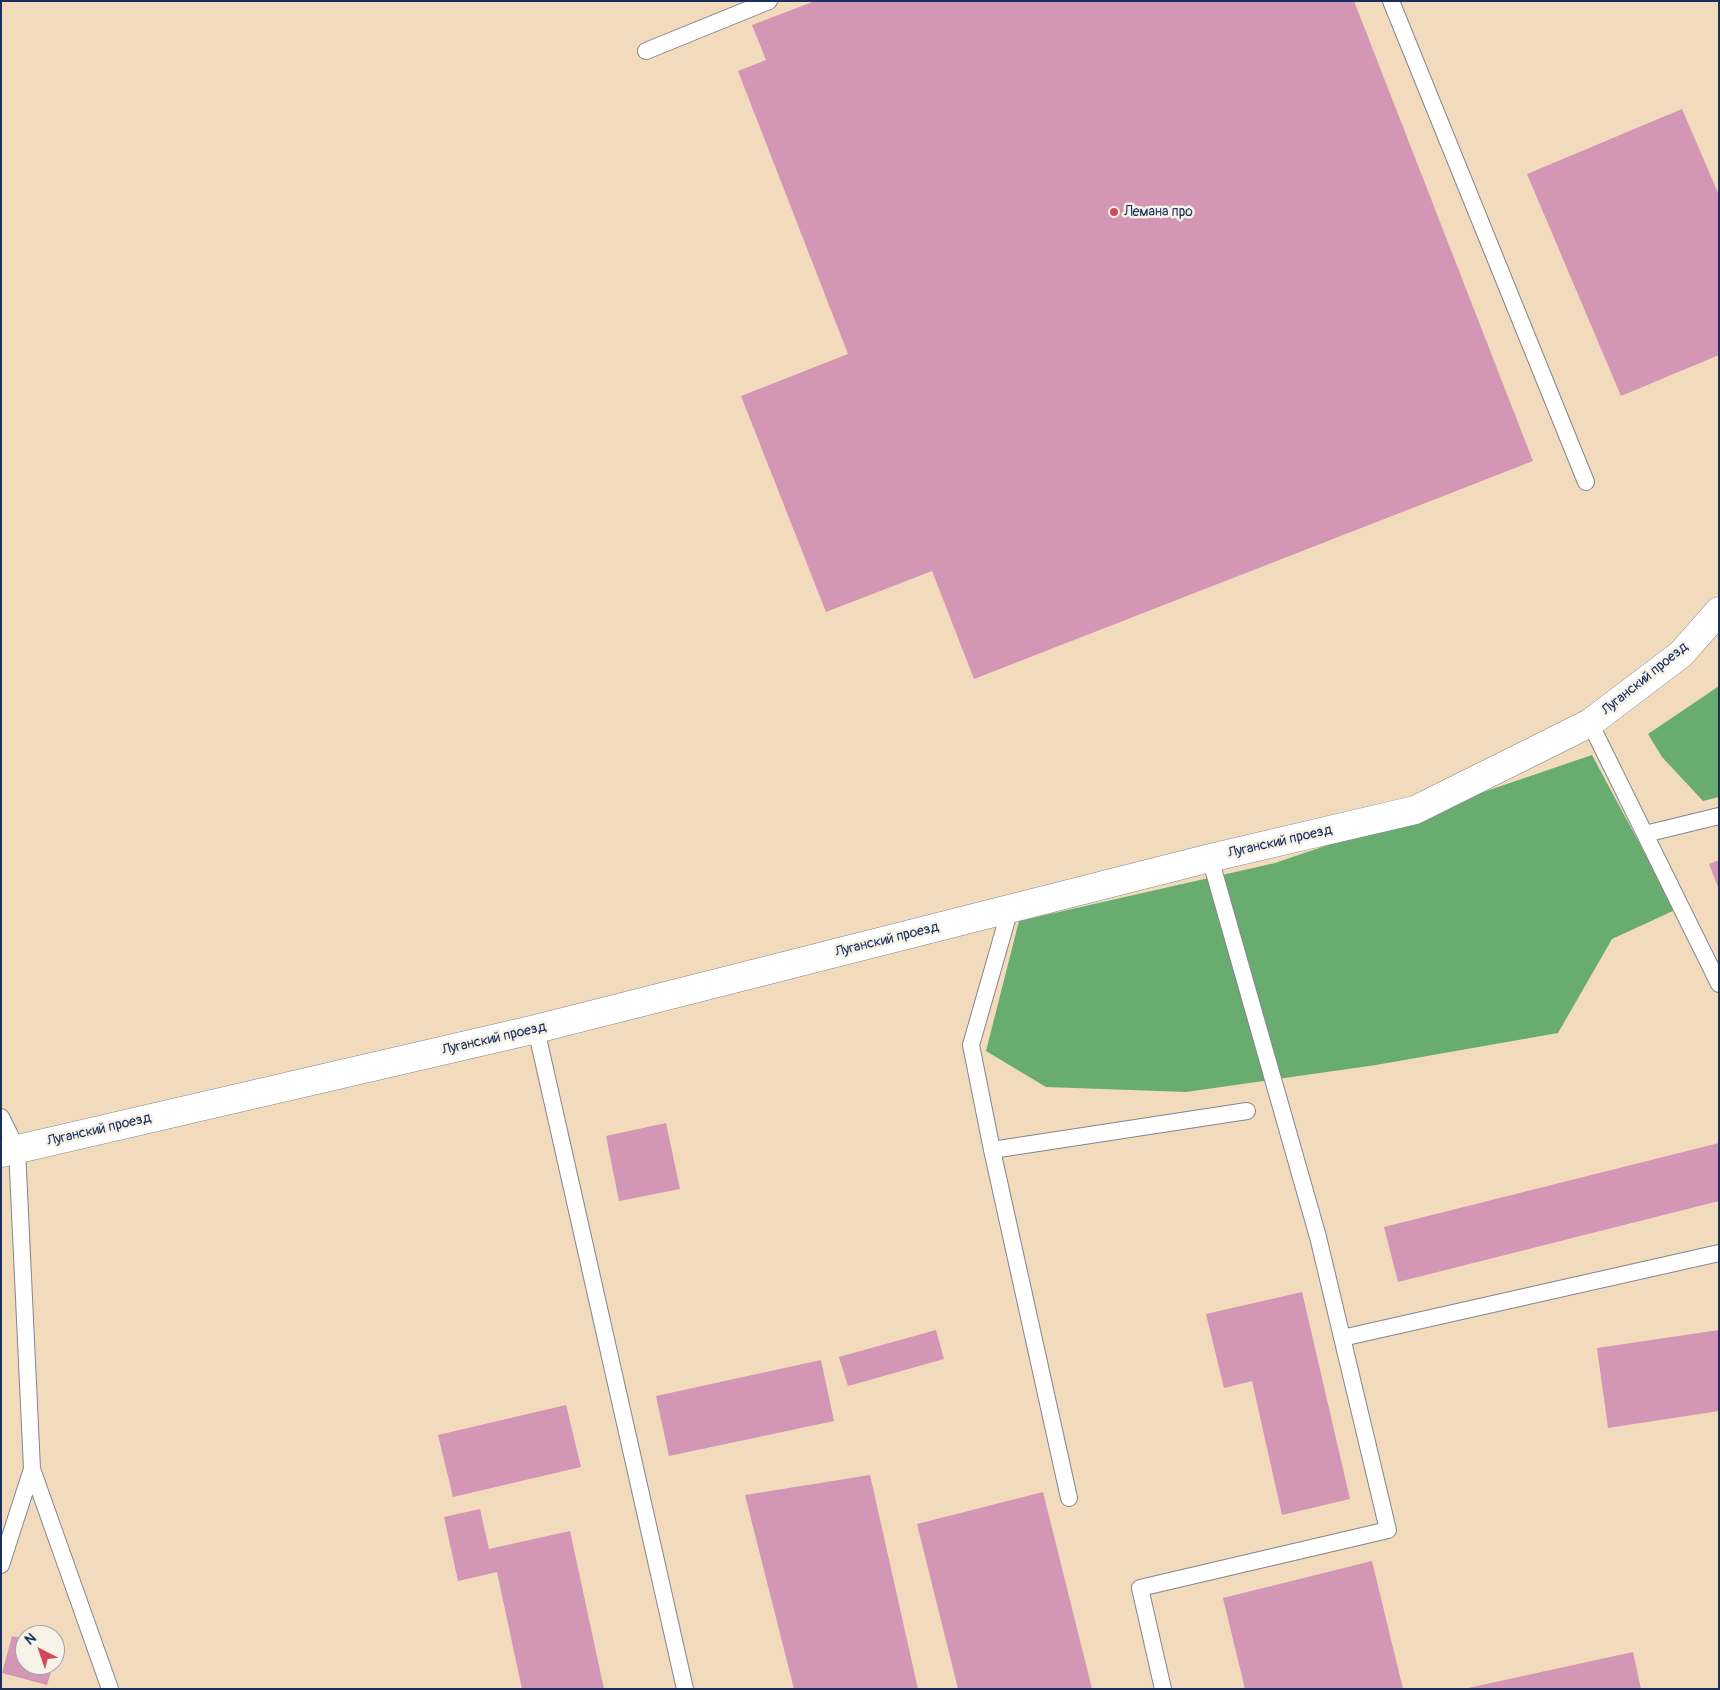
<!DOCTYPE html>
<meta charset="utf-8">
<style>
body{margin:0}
#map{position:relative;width:1720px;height:1690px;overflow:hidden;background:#f1dbbc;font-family:Pangolin,sans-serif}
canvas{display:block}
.frame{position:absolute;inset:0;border:2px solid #1b2f5e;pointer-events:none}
.north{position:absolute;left:15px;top:1625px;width:50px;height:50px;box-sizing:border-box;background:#f7f3e8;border:1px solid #9fa5b1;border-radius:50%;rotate:319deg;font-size:14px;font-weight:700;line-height:20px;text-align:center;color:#1b2f5e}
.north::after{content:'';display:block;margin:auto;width:18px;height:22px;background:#d1495b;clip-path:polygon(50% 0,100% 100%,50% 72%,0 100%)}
</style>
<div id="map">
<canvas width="1720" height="1690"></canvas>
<div class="frame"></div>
<div class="north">N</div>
</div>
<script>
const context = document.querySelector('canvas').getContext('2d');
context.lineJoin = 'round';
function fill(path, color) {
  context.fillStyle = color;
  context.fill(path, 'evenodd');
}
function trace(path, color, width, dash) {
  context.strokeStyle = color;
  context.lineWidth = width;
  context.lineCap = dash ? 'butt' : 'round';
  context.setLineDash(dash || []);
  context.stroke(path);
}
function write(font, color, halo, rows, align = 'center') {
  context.font = font + ' Pangolin,sans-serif';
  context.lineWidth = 5;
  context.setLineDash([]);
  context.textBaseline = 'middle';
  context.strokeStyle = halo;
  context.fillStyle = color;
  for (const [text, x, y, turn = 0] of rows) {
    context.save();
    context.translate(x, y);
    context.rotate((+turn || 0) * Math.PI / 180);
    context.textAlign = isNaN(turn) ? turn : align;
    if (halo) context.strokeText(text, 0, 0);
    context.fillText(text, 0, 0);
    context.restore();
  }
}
const forest = new Path2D(`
 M1719,686V797L1703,801L1662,757L1648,734Z
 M1592,755L1675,910L1612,939L1558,1033L1376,1065L1186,1092L1046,1087L986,1051L1019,921L1275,863Z`);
const building = new Path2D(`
 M815,1H1354L1533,461L974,679L932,571L826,612L741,396L848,354L738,71L766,60L752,25Z
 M1682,109L1719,195V355L1621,396L1527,174Z
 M1719,860V890L1709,864Z
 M666,1123L680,1189L619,1201L606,1136Z
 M1719,1143V1201L1398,1282L1384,1227Z
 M1302,1292L1350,1499L1282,1515L1252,1381L1224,1388L1206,1314Z
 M936,1330L944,1359L848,1386L839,1357Z
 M1719,1330V1411L1608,1428L1597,1348Z
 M821,1360L834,1421L669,1456L656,1396Z
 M566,1405L581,1467L453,1497L438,1435Z
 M870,1475L918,1689H794L745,1495Z
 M1043,1492L1092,1689H958L917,1524Z
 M480,1509L489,1549L570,1531L604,1689H522L497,1572L458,1581L444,1517Z
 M1372,1561L1403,1689H1245L1223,1598Z
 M12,1636L25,1639V1665H53L47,1685L2,1673Z
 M1633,1652L1641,1689H1468V1688Z`);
const service = new Path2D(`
 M1391,1L1586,482
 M646,51L769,1
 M1590,723L1719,984
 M1645,834L1719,816
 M1010,909L971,1045L992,1150L1069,1498
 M536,1029L685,1689
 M1,1117L17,1149L32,1469L110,1689
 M992,1150L1247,1111
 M1342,1338L1719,1253
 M1,1565L32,1469
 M1163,1689L1140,1588L1388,1530L1318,1237L1210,858`);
const minor = new Path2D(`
 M1,1153L536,1029L1210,858L1415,810L1590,723L1681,654L1719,611`);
const markers = [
 [1114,212,5,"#d1495b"]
];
const poiNames = [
 ["Лемана про",1124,212]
];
const streetNames = [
 ["Луганский проезд",1645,679,-39],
 ["Луганский проезд",1280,842,-13],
 ["Луганский проезд",887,940,-14],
 ["Луганский проезд",494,1039,-13],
 ["Луганский проезд",99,1130,-13]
];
fill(forest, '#69ac70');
fill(building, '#d396b4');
trace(service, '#86858d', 18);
trace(minor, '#86858d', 29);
trace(service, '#fff', 16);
trace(minor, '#fff', 28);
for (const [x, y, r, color] of markers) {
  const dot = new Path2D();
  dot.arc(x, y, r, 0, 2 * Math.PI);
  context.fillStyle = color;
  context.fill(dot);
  trace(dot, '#f7f3e8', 2);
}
write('14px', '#1b2f5e', '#f7f3e8', poiNames, 'left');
write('14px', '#1b2f5e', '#f7f3e8', streetNames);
</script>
